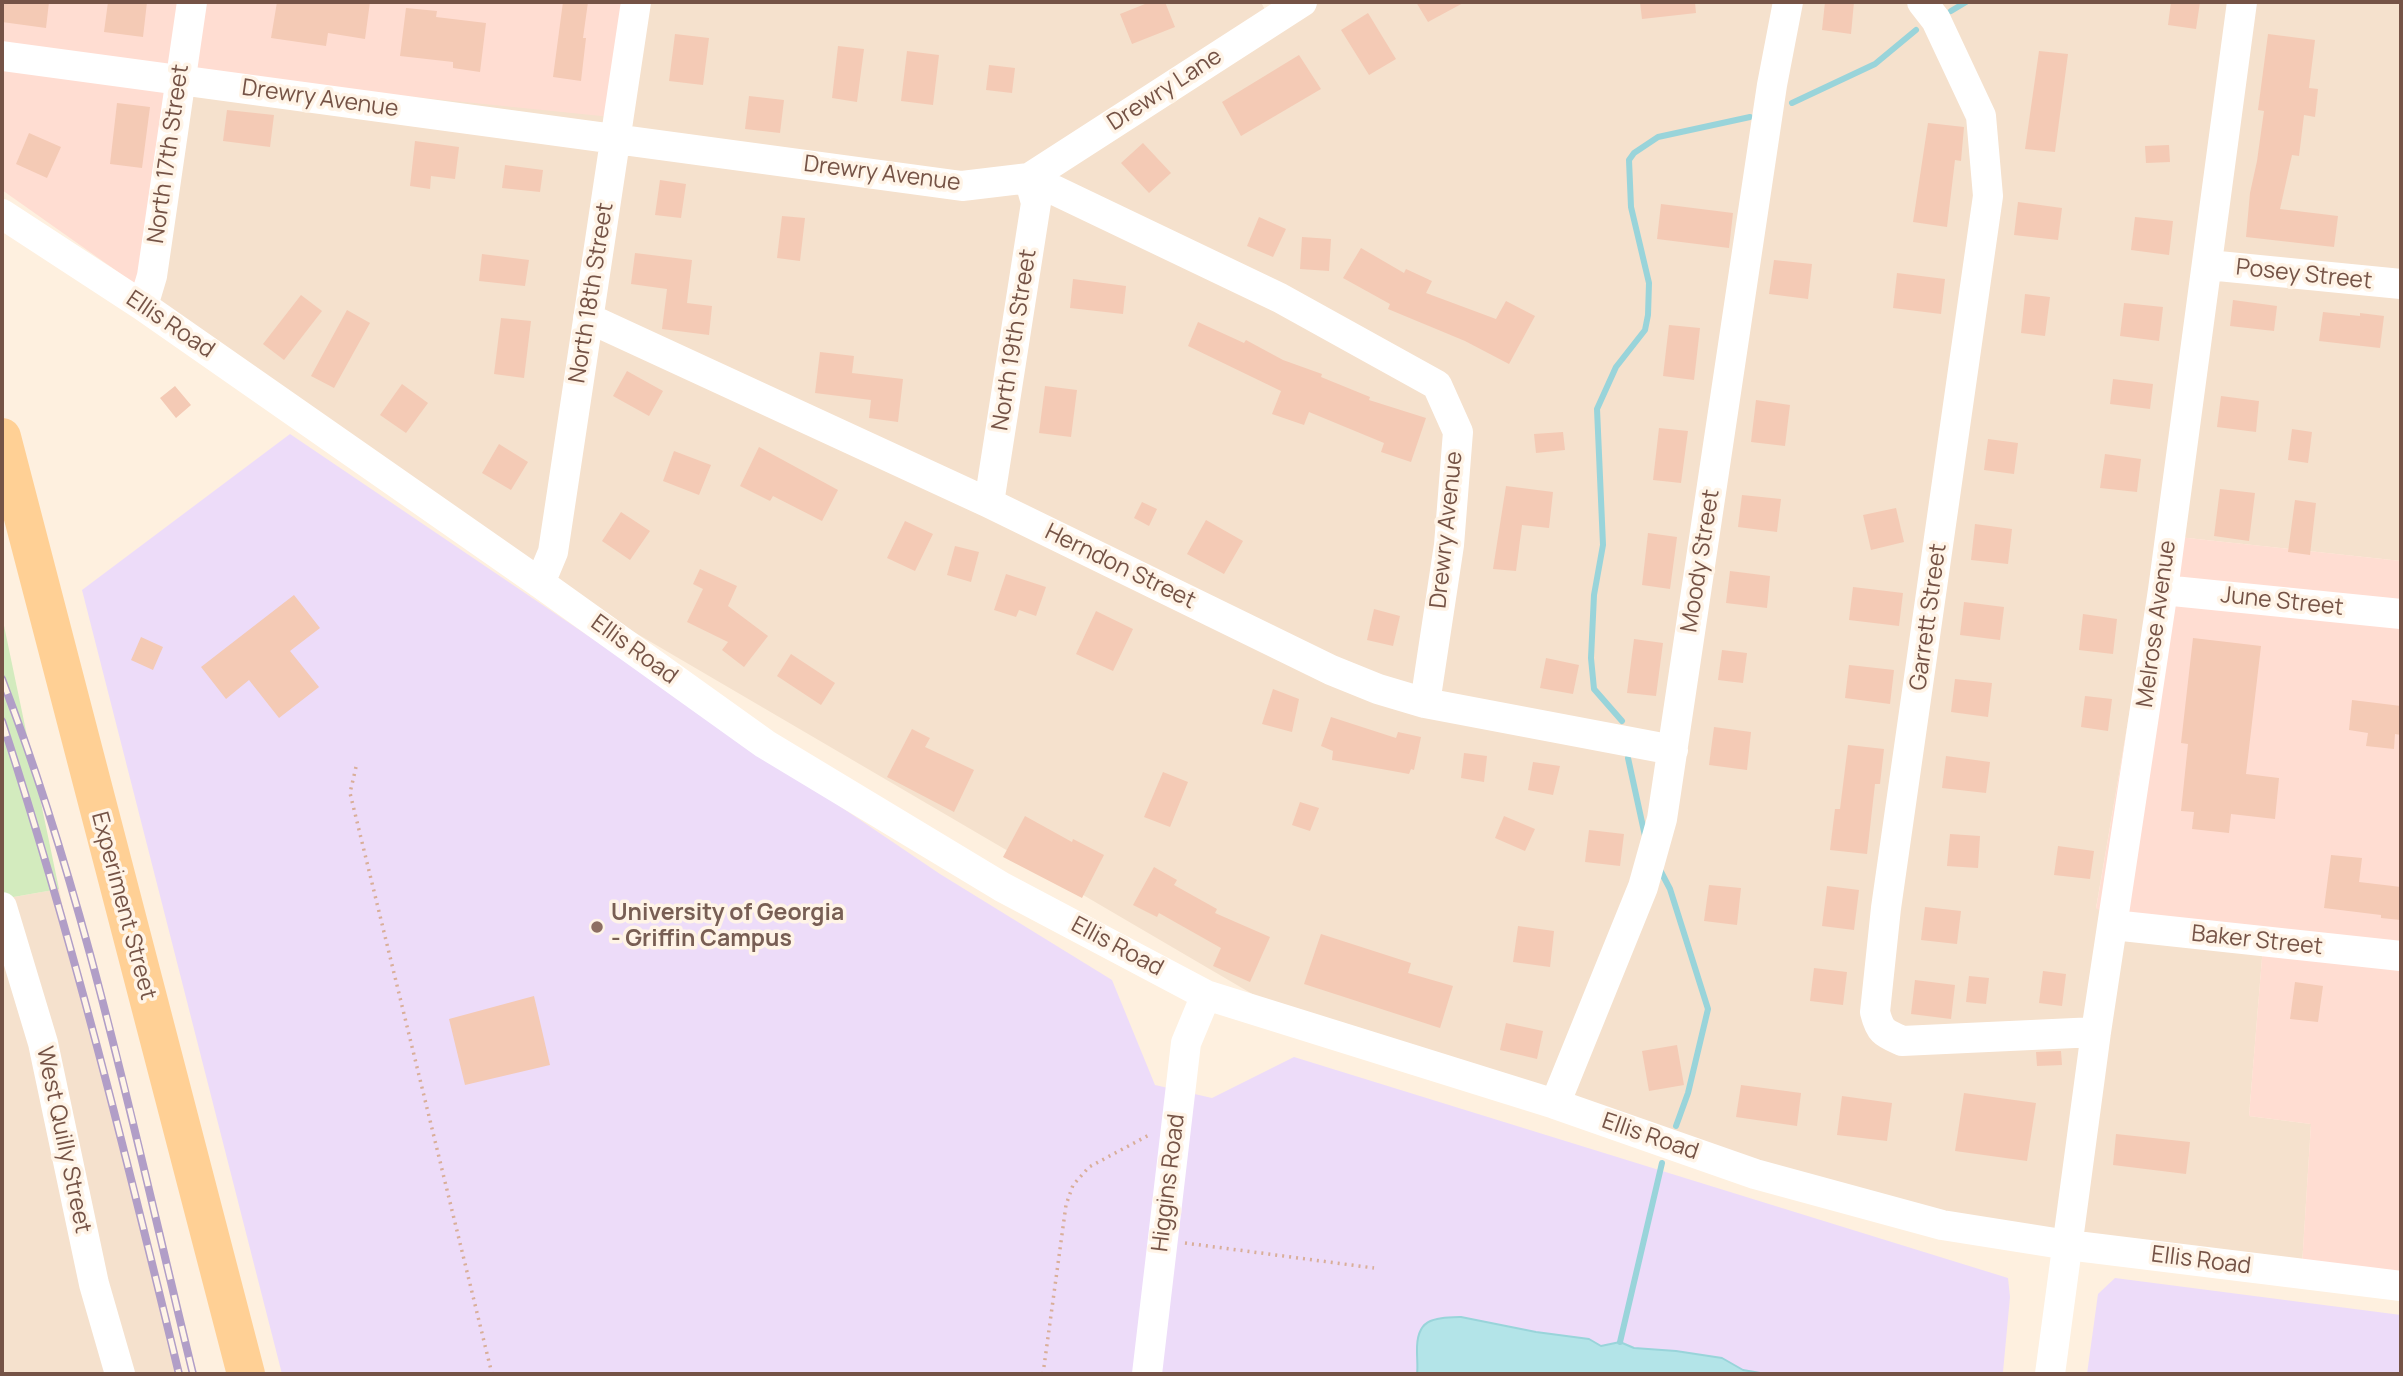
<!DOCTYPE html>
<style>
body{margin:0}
#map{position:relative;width:2403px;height:1376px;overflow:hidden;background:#fef0df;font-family:Manrope,sans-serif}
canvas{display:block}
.frame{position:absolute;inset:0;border:4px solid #755346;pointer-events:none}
</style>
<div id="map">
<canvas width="2403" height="1376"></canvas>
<div class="frame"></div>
</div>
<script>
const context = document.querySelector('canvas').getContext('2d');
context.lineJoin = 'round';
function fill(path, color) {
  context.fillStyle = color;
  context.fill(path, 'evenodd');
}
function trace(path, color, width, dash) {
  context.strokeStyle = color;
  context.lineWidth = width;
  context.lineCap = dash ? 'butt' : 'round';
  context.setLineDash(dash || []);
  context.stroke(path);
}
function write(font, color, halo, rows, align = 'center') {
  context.font = font + ' Manrope,sans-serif';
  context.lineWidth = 7;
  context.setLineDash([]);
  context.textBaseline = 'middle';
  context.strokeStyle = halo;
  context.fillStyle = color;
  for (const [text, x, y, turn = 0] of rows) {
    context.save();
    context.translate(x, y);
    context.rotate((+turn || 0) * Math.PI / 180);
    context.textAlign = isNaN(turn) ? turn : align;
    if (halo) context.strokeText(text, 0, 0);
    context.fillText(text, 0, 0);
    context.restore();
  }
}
const residential = new Path2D(`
 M630,2H1261L1268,16L1289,2H2401V561L2160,535L2096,908L2264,934L2249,1116L2311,1124L2302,1265L1769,1187L1254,995L598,611L155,298L180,73Z
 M59,889L75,969L183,1374H2V899Z`);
const commercial = new Path2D(`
 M2,2H630L611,117L180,73L155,298L2,190Z
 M2160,535L2401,561V1280L2302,1265L2311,1124L2249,1116L2264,934L2096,909Z`);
const education = new Path2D(`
 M290,434L940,874L1112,980L1155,1085L1212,1098L1294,1057L2008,1278L2010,1297L2003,1372L2017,1374H282L82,590Z
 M2115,1278L2401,1315V1374H2087L2098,1294Z`);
const green = new Path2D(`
 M2,616L59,889L2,899Z`);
const water = new Path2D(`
 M1461,1317L1536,1332L1589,1339L1601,1346L1620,1342L1634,1348L1676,1351L1722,1358L1743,1370L1766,1374H1417C1418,1367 1417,1360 1417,1352C1416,1318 1433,1318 1461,1317Z`);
const stream = new Path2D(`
 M1951,11L1966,2
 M1792,103L1875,64L1916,30
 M1622,721L1594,689L1591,658L1594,595L1603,545L1597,409L1616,367L1645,330L1648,315L1649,283L1631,207L1629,160L1634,153L1658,137L1750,117
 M1628,758L1645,836
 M1659,868L1670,889L1708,1009L1688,1093L1676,1126
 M1620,1342L1662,1163`);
const building = new Path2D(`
 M2,2H49L46,28L2,22Z
 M108,2H147L143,37L104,32Z
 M277,2H370L365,39L328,33L326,46L271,38Z
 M563,2H588L583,38H586L581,81L553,77Z
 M1150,2H1165L1175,27L1132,44L1120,14Z
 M1416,2H1465L1428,22Z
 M1640,2H1695L1696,13L1642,19Z
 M1825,2H1854L1851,34L1822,30Z
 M2171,2H2200L2196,29L2168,25Z
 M406,8L437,11L436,17L486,23L480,72L453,68V62L400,56Z
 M1368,13L1396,59L1369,75L1341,30Z
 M675,34L709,38L703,85L669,81Z
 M2268,34L2315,40L2309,88L2318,89L2315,117L2304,115L2299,156L2292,155L2280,209L2338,216L2334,247L2246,237L2250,193L2257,161L2264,111L2258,110Z
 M838,46L864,49L857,102L832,98Z
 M907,51L939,55L933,105L901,101Z
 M2039,51L2068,54L2055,152L2025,149Z
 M1299,55L1321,89L1241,136L1222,102Z
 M989,65L1015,68L1012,93L986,90Z
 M749,96L784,100L780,133L745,129Z
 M117,103L150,107L142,168L110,164Z
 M227,110L274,115L270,147L223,141Z
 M1928,123L1964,127L1961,161L1955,160L1947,227L1913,222Z
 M29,133L61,147L47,178L16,164Z
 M415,141L459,147L455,179L431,176L430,189L410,186Z
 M1143,143L1171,173L1149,193L1121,163Z
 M2169,145L2170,162L2146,163L2145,146Z
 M505,165L543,170L540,192L502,188Z
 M660,180L686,184L681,218L655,215Z
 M2018,202L2062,208L2058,240L2014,235Z
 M1661,204L1733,213L1729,248L1657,239Z
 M782,216L805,218L800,261L777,258Z
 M1259,217L1286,229L1273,257L1247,246Z
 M2135,217L2173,221L2169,255L2131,250Z
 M1302,237L1331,239L1329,271L1300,269Z
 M1361,248L1404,273L1406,269L1432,281L1426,293L1496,319L1506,301L1535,316L1509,364L1465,341L1388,309L1390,304L1343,278Z
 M635,253L692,260L687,303L712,306L709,335L662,329L667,289L631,284Z
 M482,254L529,260L525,286L479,281Z
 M1774,260L1812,264L1808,299L1769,294Z
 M1897,273L1945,279L1941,314L1893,308Z
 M1073,279L1126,286L1123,314L1070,308Z
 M2025,294L2050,297L2045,336L2021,333Z
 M301,295L322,311L284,360L263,344Z
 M2233,300L2277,306L2274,331L2230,326Z
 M2124,303L2163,307L2159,341L2120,336Z
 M347,310L370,323L334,388L311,376Z
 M2323,312L2360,316V313L2384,316L2380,348L2319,341Z
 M501,318L531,321L524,378L494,374Z
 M1198,322L1244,343L1246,340L1283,360L1322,374L1321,377L1370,397L1369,400L1426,418L1411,462L1381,452L1384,443L1309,412L1304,425L1272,414L1281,391L1188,346Z
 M1669,325L1700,328L1694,380L1663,376Z
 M820,352L854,356L852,373L903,379L898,422L869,418L871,400L815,393Z
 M627,371L663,391L649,416L613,396Z
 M2113,379L2153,384L2150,409L2110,404Z
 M402,384L428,403L406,433L380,415Z
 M175,386L191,405L176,418L160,398Z
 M1045,386L1077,390L1071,437L1039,433Z
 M2221,396L2259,401L2256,432L2217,427Z
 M1756,400L1790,405L1785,446L1751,442Z
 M1659,428L1688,431L1681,483L1653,480Z
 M2292,429L2312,432L2308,463L2288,460Z
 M1563,432L1565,450L1536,453L1534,434Z
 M1988,439L2018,443L2014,474L1984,470Z
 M499,444L528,462L511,490L482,473Z
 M759,447L838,490L822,521L773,496L770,501L740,486Z
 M674,451L711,465L699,495L663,481Z
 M2105,454L2141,459L2137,492L2100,488Z
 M1506,486L1553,492L1549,528L1522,525L1516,571L1493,569Z
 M2220,489L2255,493L2249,541L2214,536Z
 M1742,495L1781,499L1777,532L1738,527Z
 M2295,500L2316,503L2310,555L2288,552Z
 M1142,502L1157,509L1149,526L1134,518Z
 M1896,508L1904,542L1871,550L1863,515Z
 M621,512L650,531L630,560L602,541Z
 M1206,520L1243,541L1224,574L1187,554Z
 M905,521L933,534L915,571L887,558Z
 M1975,524L2012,529L2008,564L1971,560Z
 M1648,533L1677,537L1670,589L1642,585Z
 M955,546L979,552L971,582L947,575Z
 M700,569L737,586L728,606L768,636L744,667L722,650L728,642L687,622L703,589L693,584Z
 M1730,571L1770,576L1767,608L1726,603Z
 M1006,574L1046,587L1036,616L1019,610L1016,617L994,610Z
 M1853,587L1903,593L1899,626L1849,620Z
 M294,595L320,628L290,651L319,687L279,718L249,680L226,699L201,667Z
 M1964,602L2004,607L2000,640L1960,635Z
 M1374,609L1400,616L1393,646L1367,640Z
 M1096,611L1133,629L1113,671L1076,654Z
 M2083,614L2117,619L2113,654L2079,650Z
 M141,637L163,647L153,670L131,660Z
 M2193,638L2261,646L2246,774L2279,778L2275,819L2231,814L2229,833L2192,829L2194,812L2181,811L2188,744L2181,743Z
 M1634,639L1663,643L1656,696L1627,693Z
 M1722,650L1747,653L1743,683L1718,680Z
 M791,654L835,683L821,705L777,676Z
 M1546,658L1579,665L1573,694L1540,688Z
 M1849,665L1894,670L1890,704L1845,698Z
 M1955,679L1992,683L1988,717L1951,712Z
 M1273,689L1299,699L1292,732L1262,724Z
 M2085,696L2112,699L2108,731L2081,727Z
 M2352,700L2401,706V735L2395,734L2394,749L2366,746L2368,733L2349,730Z
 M1331,717L1396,738L1398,732L1421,737L1414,770L1411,769L1409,774L1332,760L1333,751L1321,746Z
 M1714,727L1751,732L1747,770L1709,765Z
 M912,729L930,738L925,747L974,770L954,812L887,777Z
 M1848,745L1884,749L1880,784H1875L1867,854L1830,850L1835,809H1840Z
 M1464,753L1487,756L1484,782L1461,778Z
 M1946,756L1990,762L1986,793L1942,788Z
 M1533,762L1560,766L1553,795L1528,790Z
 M1163,772L1188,782L1170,827L1144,817Z
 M1300,802L1319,808L1310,831L1292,825Z
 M1025,816L1072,842L1073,839L1104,855L1082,898L1003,857Z
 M1504,816L1535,829L1525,851L1495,838Z
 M1589,830L1624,834L1620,866L1585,862Z
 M1950,834L1980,836L1978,868L1947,866Z
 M2058,846L2094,851L2090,879L2054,875Z
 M2331,855L2362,858L2359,882L2401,887V920L2381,918V915L2324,908Z
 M1154,867L1177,880L1174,885L1217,909L1215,913L1270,937L1250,982L1213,966L1221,948L1159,913L1157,917L1133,905Z
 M1709,885L1741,888L1737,925L1704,921Z
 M1827,886L1859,890L1854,930L1822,926Z
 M1925,907L1961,911L1957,944L1921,940Z
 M1518,926L1554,931L1550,967L1513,962Z
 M1321,934L1411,963L1408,973L1453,986L1440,1028L1304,984Z
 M1814,968L1847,972L1843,1005L1810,1001Z
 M2043,971L2066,974L2062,1006L2039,1003Z
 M1969,976L1989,978L1986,1004L1966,1002Z
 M1915,980L1955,985L1951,1019L1911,1014Z
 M2295,982L2323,986L2318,1022L2290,1019Z
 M534,996L550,1065L465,1085L449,1019Z
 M1506,1023L1543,1031L1537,1059L1500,1050Z
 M1677,1045L1684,1085L1649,1091L1642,1051Z
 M2061,1051L2062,1065L2037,1066L2036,1052Z
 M1741,1085L1801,1093L1797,1126L1736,1117Z
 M1964,1093L2036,1103L2027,1161L1955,1151Z
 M1842,1096L1892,1103L1887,1141L1837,1135Z
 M2116,1134L2190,1142L2186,1174L2113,1165Z`);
const path = new Path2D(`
 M356,767L350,793L492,1374
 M1185,1243L1374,1268
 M1043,1374L1066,1205L1073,1185L1089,1167L1149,1135`);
const minor = new Path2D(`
 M1922,2L1936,20L1981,116L1988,196L1886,908L1875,1012C1880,1032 1884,1033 1902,1041L2096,1032
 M2,56L962,186L1029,178L1280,298L1437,385L1458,432L1449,545L1425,703
 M1029,178L1302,2
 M2,214L143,306L540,583L765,744L1002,887L1206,995L1555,1104L1755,1174L1942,1225L2068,1245L2401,1286
 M2208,265L2401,284
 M143,306L152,276L192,2
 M588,318L989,503L1331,670L1378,689L1425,703L1673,750
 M989,503L1036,203L1029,178
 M540,583L553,552L636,2
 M2163,590L2401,614
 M2,907L43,1043L94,1284L120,1374
 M2113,925L2401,956
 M1555,1104L1643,887L1662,819L1772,85L1788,2
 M1147,1374L1186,1043L1206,995
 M2050,1374L2096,1032L2163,590L2242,2`);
const major = new Path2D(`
 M2,437L246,1374`);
const rail = new Path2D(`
 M2,679C88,904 136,1141 193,1374
 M2,721C72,936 126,1155 179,1374`);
const markers = [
 [597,927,7,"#8d6e63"]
];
const streetNames = [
 ["Drewry Lane",1165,90,-33],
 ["Drewry Avenue",320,99,8],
 ["North 17th Street",169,154,-82],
 ["Drewry Avenue",882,174,7],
 ["Posey Street",2304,275,6],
 ["North 18th Street",592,293,-81],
 ["Ellis Road",170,325,34],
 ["North 19th Street",1015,340,-81],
 ["Drewry Avenue",1447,530,-84],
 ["Moody Street",1701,561,-81],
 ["Herndon Street",1120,567,26],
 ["June Street",2282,602,6],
 ["Garrett Street",1929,617,-82],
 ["Melrose Avenue",2157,624,-82],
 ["Ellis Road",634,650,36],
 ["Experiment Street",123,906,75],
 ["Baker Street",2257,941,6],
 ["Ellis Road",1117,947,28],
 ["Ellis Road",1650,1137,19],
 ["West Quilly Street",63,1140,78],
 ["Higgins Road",1169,1183,-83],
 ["Ellis Road",2201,1261,7]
];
const educationNames = [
 ["University of Georgia",611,914],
 ["- Griffin Campus",611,940]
];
fill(residential, '#f5e1cd');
fill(commercial, '#ffddd2');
fill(education, '#eddcf9');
fill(green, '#d3ebbe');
fill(water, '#b3e4e8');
trace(water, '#99d4da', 2);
trace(stream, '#99d4da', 6);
fill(building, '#f4cab5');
trace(path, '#d9ae99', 3.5, [2, 5]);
trace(minor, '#fff', 30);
trace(major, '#ffd095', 38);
trace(rail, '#b19ec7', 8);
trace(rail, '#fff4e7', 5, [16]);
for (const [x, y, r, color] of markers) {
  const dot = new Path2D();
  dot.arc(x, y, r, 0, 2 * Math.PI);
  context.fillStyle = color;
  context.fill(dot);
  trace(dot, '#fff4e7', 2.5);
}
write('23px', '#755346', '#fff4e7', streetNames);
write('bold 23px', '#785e54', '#fff4e7', educationNames, 'left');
</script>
